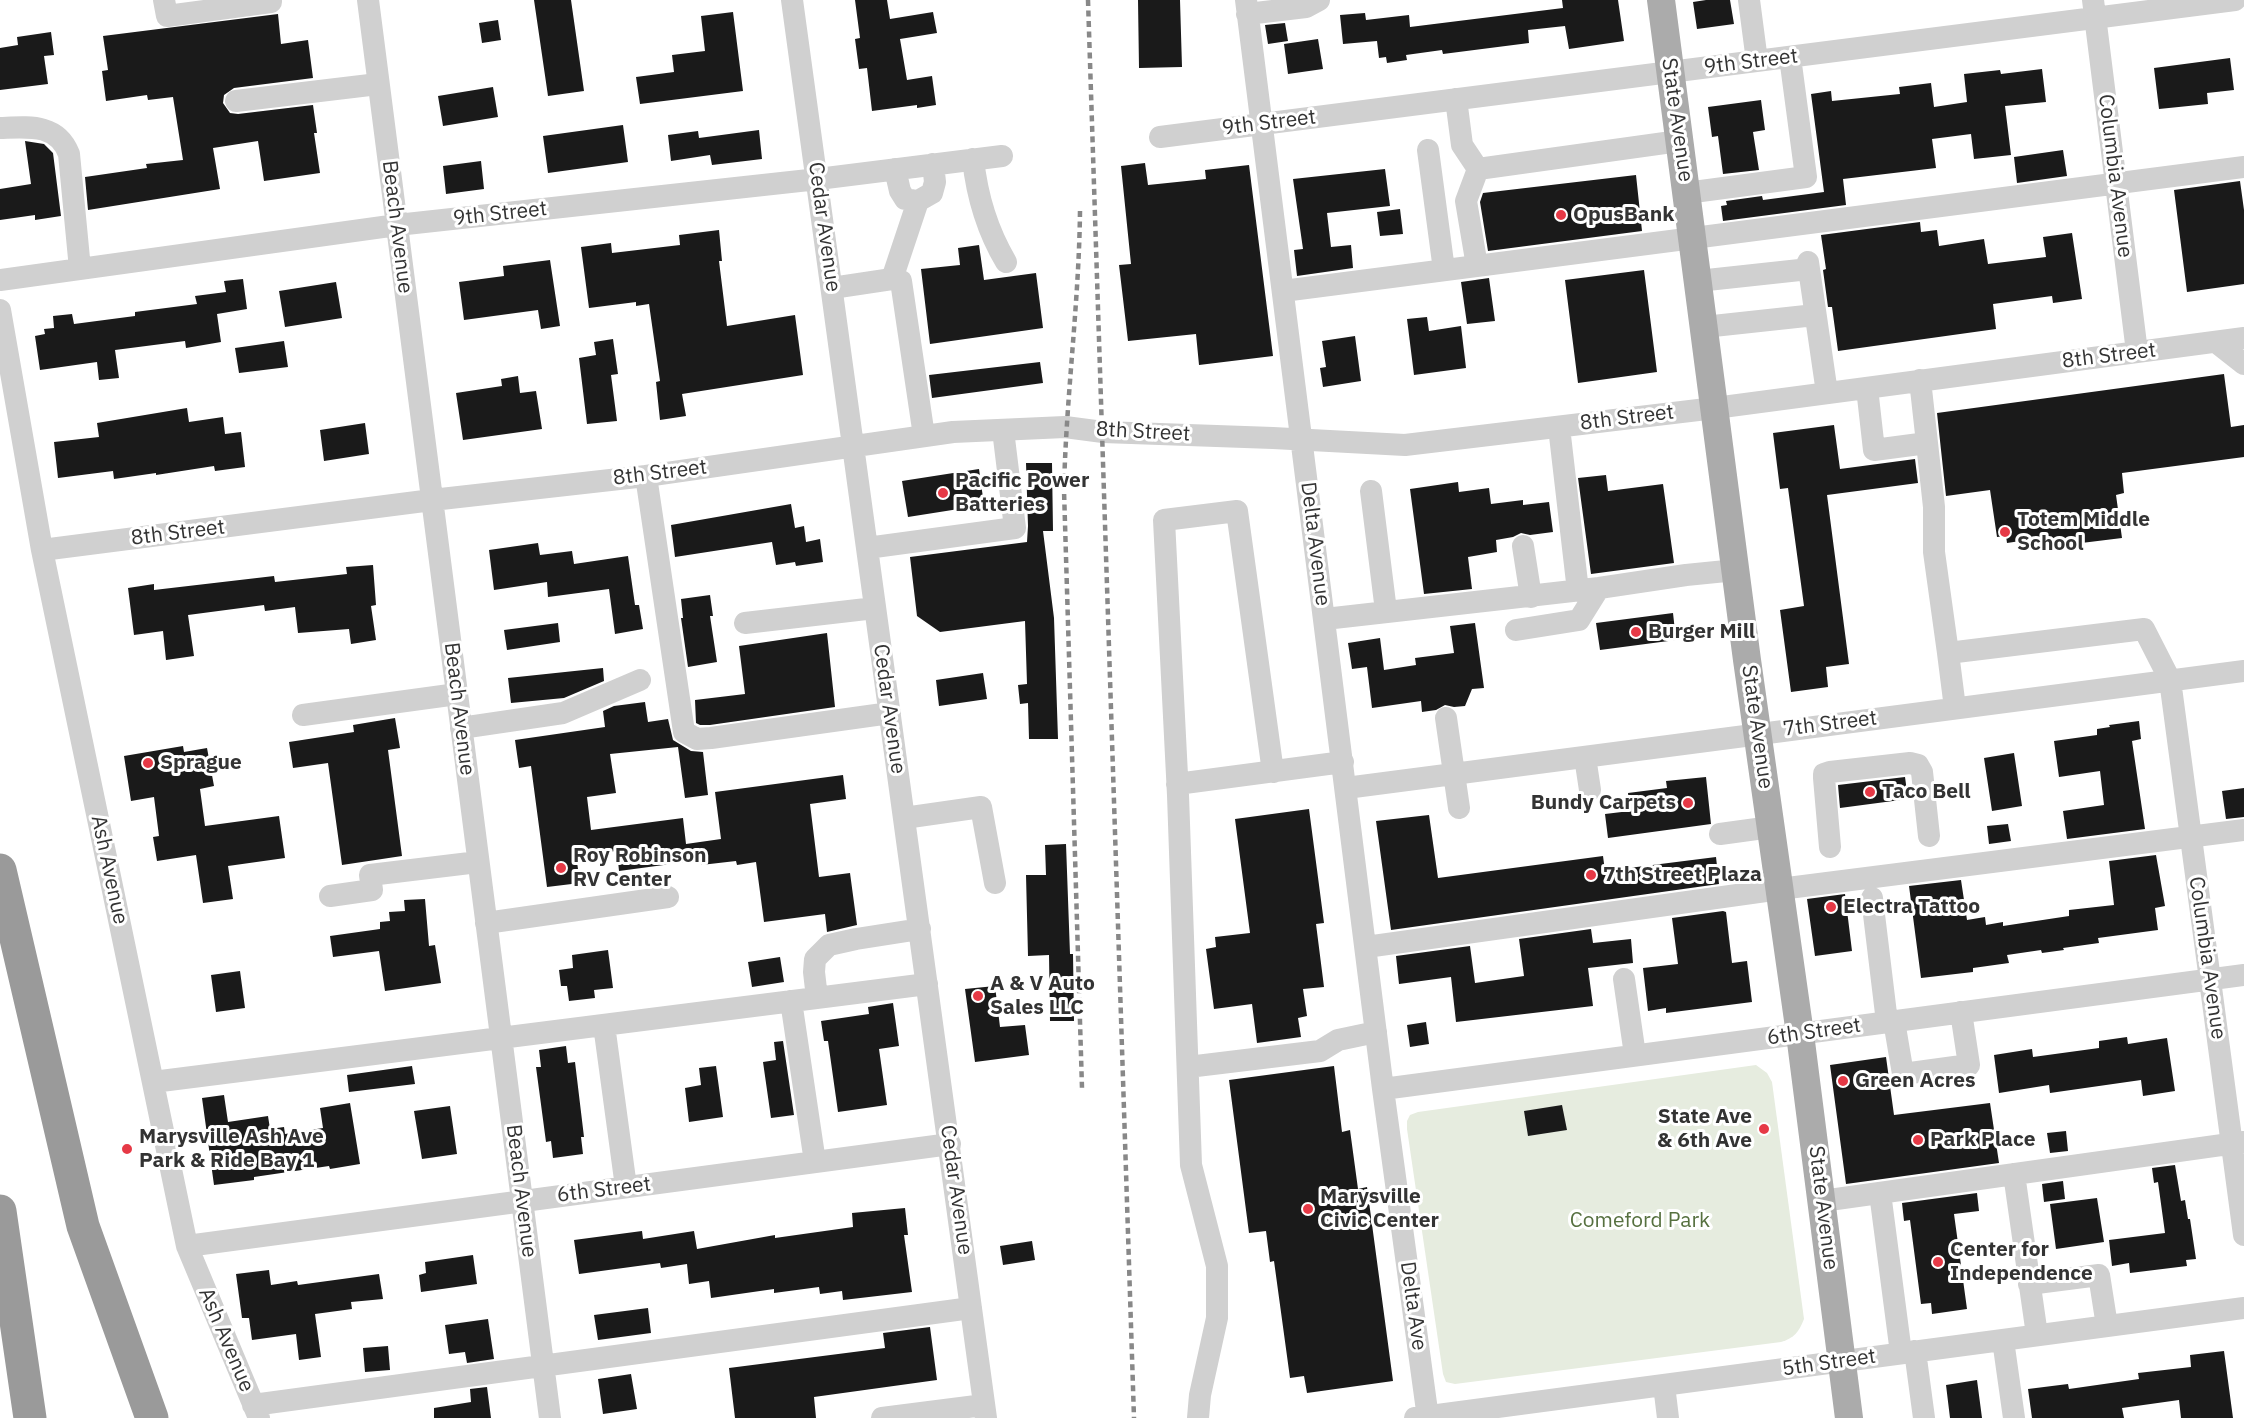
<!DOCTYPE html>
<style>
body{margin:0}
canvas{display:block;background:#fff}
</style>
<canvas width="2244" height="1418"></canvas>
<script>
const context = document.querySelector('canvas').getContext('2d');
context.lineJoin = 'round';
function fill(path, color) {
  context.fillStyle = color;
  context.fill(path, 'evenodd');
}
function trace(path, color, width, dash) {
  context.strokeStyle = color;
  context.lineWidth = width;
  context.lineCap = dash ? 'butt' : 'round';
  context.setLineDash(dash || []);
  context.stroke(path);
}
function write(font, color, halo, rows, align = 'center') {
  context.font = font + ' "IBM Plex Sans",sans-serif';
  context.lineWidth = 6;
  context.setLineDash([]);
  context.textBaseline = 'middle';
  context.strokeStyle = halo;
  context.fillStyle = color;
  for (const [text, x, y, turn = 0] of rows) {
    context.save();
    context.translate(x, y);
    context.rotate((+turn || 0) * Math.PI / 180);
    context.textAlign = isNaN(turn) ? turn : align;
    if (halo) context.strokeText(text, 0, 0);
    context.fillText(text, 0, 0);
    context.restore();
  }
}
const green = new Path2D(`
 M1756,1065L1767,1073L1772,1082L1804,1319C1799,1332 1794,1338 1781,1342L1455,1384L1446,1382L1443,1374L1407,1129V1121L1410,1115L1418,1112Z`);
const building = new Path2D(`
 M534,0H571L584,91L548,96Z
 M855,0H887L890,19L933,12L937,33L900,39L907,80L932,76L936,105L917,108V105L872,111L867,68L859,69L855,39L860,38Z
 M1138,0H1180L1182,67L1139,68Z
 M1562,0H1618L1624,41L1569,49L1565,26L1528,30L1529,43L1443,54L1442,50L1406,55L1407,60L1387,63L1386,57L1379,58L1377,41L1343,44L1340,15L1365,13L1366,20L1409,15L1410,27L1563,8Z
 M1706,0H1730L1734,24L1697,29L1693,2Z
 M733,12L743,91L640,104L636,77L674,72L672,55L705,51L701,16Z
 M278,14L281,44L308,40L313,78L234,88L224,95L223,103L230,113L238,114L313,105L317,133H314L320,173L264,181L258,141L213,148L220,189L88,210L85,177L147,168L146,164L183,160L173,97L148,100L147,95L106,101L102,71L108,70L103,36Z
 M498,20L501,40L482,43L479,23Z
 M1285,23L1288,41L1268,44L1265,25Z
 M51,32L54,55L44,56L48,84L0,90V48L18,45L17,37Z
 M1318,39L1323,69L1288,74L1284,44Z
 M2230,58L2234,90L2207,93L2208,104L2159,109L2154,68Z
 M2042,69L2046,102L2005,106L2011,155L1974,159L1971,134L1932,139L1936,168L1843,179L1846,205L1723,221L1721,206L1727,205L1726,201L1762,196L1763,200L1824,192L1811,94L1831,91L1832,101L1900,94L1899,87L1931,83L1934,107L1967,102L1964,74L2000,70L2001,74Z
 M493,87L498,117L443,126L438,96Z
 M1761,100L1765,130L1753,132L1759,170L1723,174L1718,136L1712,137L1708,107Z
 M623,125L628,162L548,173L543,136Z
 M759,130L762,159L712,165L710,155L671,161L668,135L698,131L699,138Z
 M25,141L44,144L53,153L61,216L35,220V215L0,220V189L31,184Z
 M2063,150L2067,176L2017,183L2014,157Z
 M481,161L484,189L446,194L443,166Z
 M1145,163L1148,185L1206,179L1205,170L1249,165L1273,356L1199,365L1196,334L1128,341L1119,265L1131,264L1121,166Z
 M1385,169L1390,206L1327,213L1331,247L1351,245L1353,268L1297,276L1294,250L1303,249L1293,179Z
 M1636,175L1642,231L1488,251L1480,202L1483,193Z
 M2240,181L2244,210V284L2187,292L2174,190Z
 M1400,209L1403,234L1380,236L1377,212Z
 M1920,222L1921,232L1937,230L1939,246L1984,239L1988,264L2046,257L2043,237L2072,233L2082,299L2053,303L2052,296L1993,304L1996,329L1838,351L1832,307H1828L1823,270L1826,269L1821,235Z
 M719,230L722,261H719L727,326L795,315L803,375L682,394L686,416L660,420L656,382L660,381L649,304L636,306V302L589,308L581,247L611,243L612,253L680,245L679,235Z
 M979,245L984,280L1036,273L1043,328L930,344L921,269L960,265L958,248Z
 M550,260L560,326L541,329L538,310L464,320L459,282L504,276L503,266Z
 M1644,270L1657,372L1578,383L1565,280Z
 M1489,278L1495,321L1467,324L1461,282Z
 M243,279L247,309L217,314L221,342L186,348L185,341L115,350L119,378L99,380L97,362L40,370L35,336L45,334L44,329L54,328L53,316L72,314L74,324L135,316V312L197,304L195,296L226,292L224,281Z
 M336,282L342,318L285,327L279,291Z
 M1427,317L1429,331L1461,326L1466,368L1414,375L1407,319Z
 M1355,336L1361,381L1323,387L1320,368L1326,367L1322,341Z
 M613,339L618,374L611,375L617,421L587,424L579,358L596,355L594,342Z
 M284,341L288,367L239,373L235,348Z
 M1040,362L1043,383L932,398L929,375Z
 M2224,374L2231,427L2244,425V457L2122,473L2124,493L2116,495L2122,538L2049,547L2047,537L2007,543L2006,536L1997,537L1990,490L1946,496L1937,413Z
 M518,376L520,393L536,391L542,429L463,440L456,393L502,386L501,379Z
 M187,408L189,422L223,417L225,434L241,432L245,467L215,471L214,466L156,475V473L114,479L113,471L58,478L54,442L99,437L97,423Z
 M365,423L369,454L324,461L320,430Z
 M1834,425L1840,469L1915,459L1918,483L1827,495L1849,664L1826,667L1828,687L1791,692L1780,610L1804,606L1788,488L1780,489L1773,433Z
 M1026,463H1052L1053,531H1043L1054,618L1058,739H1029L1028,703L1020,704L1018,685L1027,684L1025,621L940,632L917,616L910,557L1027,542L1028,526Z
 M979,469L984,505L908,517L902,481Z
 M1606,475L1608,491L1663,484L1674,563L1591,574L1578,478Z
 M1458,482L1459,492L1489,488L1491,504L1523,500V505L1549,502L1553,532L1530,535L1521,533L1513,537L1496,540L1497,552L1468,557L1472,589L1424,594L1410,489Z
 M791,504L795,528L804,526L806,542L820,539L823,562L796,566L795,562L776,565L772,542L675,557L671,525Z
 M538,543L540,555L572,551L574,564L628,556L635,605H639L643,629L615,634L609,589L548,597L547,582L494,590L489,550Z
 M373,565L376,605L371,606L376,640L351,644L349,629L298,633L295,607L265,611L264,605L188,615L194,656L166,660L163,631L134,635L128,588L154,584V590L274,576L275,582L347,574L346,567Z
 M710,595L713,616H710L717,662L688,667L681,618H683L681,599Z
 M1673,613L1676,640L1600,650L1596,623Z
 M558,623L560,642L507,650L504,630Z
 M1475,623L1484,688L1472,689L1465,706L1454,707L1445,705L1436,710L1422,712L1421,701L1372,708L1367,667L1352,669L1348,643L1380,638L1384,670L1416,665L1415,658L1454,653L1450,626Z
 M827,633L835,707L710,725H700L696,723L695,700L745,694L739,646Z
 M603,668L604,681L564,698L511,703L508,678Z
 M983,673L987,699L939,706L936,680Z
 M645,702L648,722L668,719L673,740L691,751L703,752L708,795L685,798L678,747L610,754L616,793L587,797L591,830L683,818L686,844L721,839L715,792L843,775L846,799L810,804L819,877L850,873L857,925L827,932L825,914L764,922L756,862L737,865L736,861L701,865V860L619,871L617,851L576,855L580,883L547,887L531,766L519,768L515,740L605,727L603,711L614,706Z
 M395,718L400,748L388,750L402,856L342,865L328,763L293,768L289,742L354,732L353,725Z
 M2139,721L2141,739L2132,741L2145,829L2067,839L2063,811L2104,805L2100,771L2059,777L2054,741L2097,735V729L2110,727L2109,725Z
 M183,746L184,752L207,748L214,786L200,789L205,826L279,816L285,858L228,866L233,899L203,903L196,855L157,861L153,837L159,836L154,797L131,801L124,756Z
 M2014,753L2022,806L1992,811L1984,758Z
 M1706,777L1711,824L1608,838L1605,814L1630,811L1628,793L1667,788L1666,781Z
 M1905,777L1908,799L1840,808L1838,785Z
 M2244,788V817L2226,819L2222,791Z
 M1309,809L1324,923L1316,924L1324,987L1303,989L1307,1016L1298,1018L1301,1037L1257,1043L1252,1004L1214,1009L1206,949L1216,947L1215,937L1250,933L1235,819Z
 M1429,815L1438,878L1603,856L1605,871L1716,857L1719,884L1391,930L1376,821Z
 M2008,824L2011,841L1989,844L1987,826Z
 M1066,844L1070,954H1073L1074,1021H1050L1049,955L1028,956L1026,875H1046L1045,845Z
 M2156,855L2165,906L2155,908L2158,930L2098,938L2099,943L2063,948L2064,950L2042,953L2041,950L2007,955L2009,963L1973,968V972L1921,978L1909,886L1961,880L1967,920L1985,917L1986,925L2003,922V926L2069,916V910L2114,905L2109,861Z
 M1845,894L1852,951L1815,956L1807,899Z
 M425,899L429,946L435,945L441,983L385,991L379,951L333,957L330,936L380,929V922L390,921L389,912L405,911L404,900Z
 M1723,911L1726,912L1732,963L1747,961L1752,1002L1666,1013V1008L1648,1011L1643,968L1678,964L1672,918Z
 M1591,929L1593,943L1631,939L1633,963L1588,968L1593,1006L1456,1022L1451,977L1399,984L1396,956L1470,946L1475,983L1524,976L1519,939Z
 M608,950L613,988L594,990L595,998L569,1001L567,986H561L559,970L573,968L572,955Z
 M780,957L784,982L752,987L748,962Z
 M240,971L245,1008L216,1012L211,975Z
 M995,986L1000,1027L1025,1025L1029,1055L975,1062L965,989Z
 M893,1003L899,1046L879,1049L887,1105L838,1112L828,1041H824L821,1021L869,1014L868,1007Z
 M1426,1022L1429,1044L1410,1047L1407,1025Z
 M2127,1037L2128,1044L2167,1038L2175,1091L2143,1096L2141,1080L2050,1093L2049,1085L1999,1093L1994,1055L2032,1049L2033,1057L2099,1048V1041Z
 M783,1041L794,1115L771,1118L763,1062L776,1060L774,1042Z
 M566,1046L568,1063L575,1062L584,1137H581L583,1154L553,1158L551,1141L546,1142L536,1067H541L539,1050Z
 M1886,1057L1894,1115L1990,1103L1999,1163L1846,1184L1830,1065Z
 M412,1066L415,1084L349,1092L347,1075Z
 M716,1066L723,1117L689,1122L685,1088L701,1085L699,1068Z
 M1334,1066L1342,1132L1350,1130L1358,1189L1367,1187L1393,1381L1307,1393L1304,1376L1290,1378L1274,1261L1270,1262L1266,1231L1249,1233L1229,1080Z
 M224,1095L228,1122L268,1116L270,1129L284,1127L285,1134L323,1128L320,1108L350,1103L360,1164L330,1169L329,1166L254,1177V1180L214,1185L202,1098Z
 M1562,1105L1567,1130L1528,1136L1524,1111Z
 M450,1106L457,1154L422,1159L414,1111Z
 M2066,1131L2068,1151L2050,1153L2047,1133Z
 M2175,1165L2181,1201L2185,1200L2188,1219H2190L2196,1259L2186,1260L2187,1266L2130,1273L2129,1263L2112,1266L2109,1240L2165,1233L2158,1182L2154,1183L2152,1168Z
 M2063,1181L2065,1199L2044,1202L2042,1184Z
 M1977,1193L1979,1211L1954,1214L1967,1309L1932,1314L1931,1303L1921,1304L1910,1220L1904,1221L1902,1203Z
 M2097,1198L2104,1242L2056,1249L2050,1204Z
 M905,1208L908,1235H904L912,1292L843,1300L842,1291L820,1294L819,1287L774,1293V1289L711,1298L709,1281L689,1284L687,1264L661,1268L660,1263L579,1274L574,1240L642,1231L643,1239L694,1231L697,1249L775,1235V1238L853,1227L852,1213Z
 M1032,1241L1035,1260L1003,1265L1000,1246Z
 M473,1255L477,1284L421,1292L419,1275L426,1273L425,1262Z
 M269,1270L271,1285L297,1281L298,1285L379,1274L383,1299L351,1302L352,1309L315,1314L321,1357L299,1360L296,1334L252,1340L249,1318H242L236,1274Z
 M648,1308L651,1333L598,1340L594,1315Z
 M488,1319L494,1359L467,1363L465,1352L449,1354L445,1325Z
 M930,1327L937,1380L814,1397L816,1418H735L729,1368L885,1348L883,1333Z
 M388,1346L390,1370L365,1372L363,1348Z
 M2224,1351L2233,1418H2181L2179,1400L2122,1408L2124,1418H2032L2028,1389L2068,1384L2069,1389L2139,1379L2138,1373L2191,1367L2190,1355Z
 M631,1374L637,1409L603,1414L598,1379Z
 M1977,1380L1982,1418H1950L1946,1385Z
 M487,1387L491,1418H434V1408L471,1402L470,1389Z`);
const minor = new Path2D(`
 M164,0L167,16L271,2V0
 M368,0L550,1418
 M792,0L986,1418
 M1246,0L1383,1089L1428,1418
 M1749,0L1757,61
 M2093,0L2137,352
 M1247,14L1306,7L1319,0
 M1456,99L1462,145L1478,169L1679,141
 M236,101L378,84
 M0,128C28,127 57,123 69,154L80,269
 M1160,137L2235,0
 M1428,150L1444,270
 M973,159C977,196 987,230 1006,262
 M1686,193L1806,177L1790,57
 M918,201L932,193L935,182L933,164
 M1808,262L1827,393
 M1477,266L1466,201L1478,169
 M892,279L918,201L905,199L900,191L895,169
 M0,280L397,225L818,179L1002,156
 M1698,281L1809,269
 M832,288L892,279L901,281L924,436
 M1283,291L2244,167
 M0,310L42,550L187,1246L259,1418
 M1704,327L1815,315
 M2216,342L2244,364
 M1867,388L1874,450L1927,443L1920,380
 M1559,427L1578,591
 M1927,443L1934,507V552L1948,653
 M646,476L684,732L697,739L711,738L890,713
 M1371,491L1386,611
 M1523,546L1531,597
 M867,548L1015,528L1003,430
 M42,550L432,500L646,476L953,432L1065,427L1103,432L1273,438L1405,445L1715,408L2244,338
 M1325,619L1599,588L1686,575L1736,570
 M745,623L875,608
 M1516,630L1579,620L1599,588
 M1955,708L1948,653L2144,629L2170,680L2244,1235
 M303,715L457,694
 M1446,718L1459,808
 M461,728L563,713L640,680
 M1585,757L1590,790
 M1177,784L1343,762
 M1346,788L2244,671
 M904,818L981,807L995,883
 M1720,834L1771,827
 M1830,847L1824,778V774L1830,772L1910,763L1918,765L1922,772L1929,836
 M330,896L372,890L370,875L478,862
 M1872,898L1887,1022
 M486,923L668,897
 M1366,947L1780,889L2244,830
 M1624,979L1635,1055
 M817,998L814,972L815,959L829,945L856,939L920,929
 M791,1001L815,1162
 M1894,1021L1903,1074L1969,1065L1961,1012
 M604,1025L626,1187
 M1188,1067L1320,1051L1338,1040L1376,1032
 M153,1082L927,984
 M1383,1089L2244,975
 M2014,1174L2037,1335
 M1880,1193L1901,1353
 M1822,1201L2244,1142
 M187,1246L950,1144
 M2029,1284L2099,1275L2107,1326
 M2003,1340L2014,1418
 M1915,1351L1924,1418
 M1664,1385L1668,1418
 M253,1405L971,1308
 M882,1418L984,1405
 M1198,1418L1200,1395L1217,1318V1266L1191,1165L1178,795L1164,520L1237,511L1273,772
 M1415,1418L2244,1308`);
const major = new Path2D(`
 M1661,0L1747,660L1800,1034L1849,1418`);
const highway = new Path2D(`
 M0,870L83,1226L152,1418
 M0,1211L30,1418`);
const rail = new Path2D(`
 M1088,0L1134,1418
 M1080,211C1079,304 1066,397 1064,490L1082,1088`);
const markers = [
 [1561,215,6,"#e63946"],
 [943,493,6,"#e63946"],
 [2005,532,6,"#e63946"],
 [1636,632,6,"#e63946"],
 [148,763,6,"#e63946"],
 [1870,792,6,"#e63946"],
 [1688,803,6,"#e63946"],
 [561,868,6,"#e63946"],
 [1591,875,6,"#e63946"],
 [1831,907,6,"#e63946"],
 [978,996,6,"#e63946"],
 [1843,1081,6,"#e63946"],
 [1764,1129,6,"#e63946"],
 [1918,1140,6,"#e63946"],
 [127,1149,6,"#e63946"],
 [1308,1209,6,"#e63946"],
 [1938,1262,6,"#e63946"]
];
const streetNames = [
 ["9th Street",1751,62,-7],
 ["State Avenue",1677,120,82],
 ["9th Street",1269,123,-7],
 ["Columbia Avenue",2115,176,83],
 ["9th Street",500,214,-6],
 ["Beach Avenue",397,227,83],
 ["Cedar Avenue",824,227,82],
 ["8th Street",2109,356,-7],
 ["8th Street",1627,418,-7],
 ["8th Street",1143,432,3],
 ["8th Street",660,473,-7],
 ["8th Street",178,533,-7],
 ["Delta Avenue",1315,544,83],
 ["Beach Avenue",459,709,83],
 ["Cedar Avenue",889,709,82],
 ["7th Street",1830,724,-7],
 ["State Avenue",1757,727,82],
 ["Ash Avenue",109,870,78],
 ["Columbia Avenue",2207,958,82],
 ["6th Street",1814,1032,-8],
 ["6th Street",604,1190,-7],
 ["Cedar Avenue",956,1190,82],
 ["Beach Avenue",521,1191,83],
 ["State Avenue",1823,1208,83],
 ["Delta Ave",1413,1306,82],
 ["Ash Avenue",226,1340,67],
 ["5th Street",1829,1363,-8]
];
const poiNames = [
 ["OpusBank",1573,215],
 ["Pacific Power",955,481],
 ["Batteries",955,505],
 ["Totem Middle",2017,520],
 ["School",2017,544],
 ["Burger Mill",1648,632],
 ["Sprague",160,763],
 ["Taco Bell",1882,792],
 ["Bundy Carpets",1676,803,"right"],
 ["Roy Robinson",573,856],
 ["RV Center",573,880],
 ["7th Street Plaza",1603,875],
 ["Electra Tattoo",1843,907],
 ["A & V Auto",990,984],
 ["Sales LLC",990,1008],
 ["Green Acres",1855,1081],
 ["State Ave",1752,1117,"right"],
 ["& 6th Ave",1752,1141,"right"],
 ["Marysville Ash Ave",139,1137],
 ["Park & Ride Bay 1",139,1161],
 ["Park Place",1930,1140],
 ["Marysville",1320,1197],
 ["Civic Center",1320,1221],
 ["Center for",1950,1250],
 ["Independence",1950,1274]
];
const parkNames = [
 ["Comeford Park",1640,1221]
];
fill(green, '#e6ecdf');
fill(building, '#1a1a1a');
trace(minor, '#d0d0d0', 22);
trace(major, '#ababab', 28);
trace(highway, '#9a9a9a', 33);
trace(rail, '#888', 4.5, [6, 4.5]);
for (const [x, y, r, color] of markers) {
  const dot = new Path2D();
  dot.arc(x, y, r, 0, 2 * Math.PI);
  context.fillStyle = color;
  context.fill(dot);
  trace(dot, '#fff', 2);
}
write('21px', '#333', '#fff', streetNames);
write('bold 21px', '#333', '#fff', poiNames, 'left');
write('21px', '#56703f', '#fff', parkNames);
</script>
